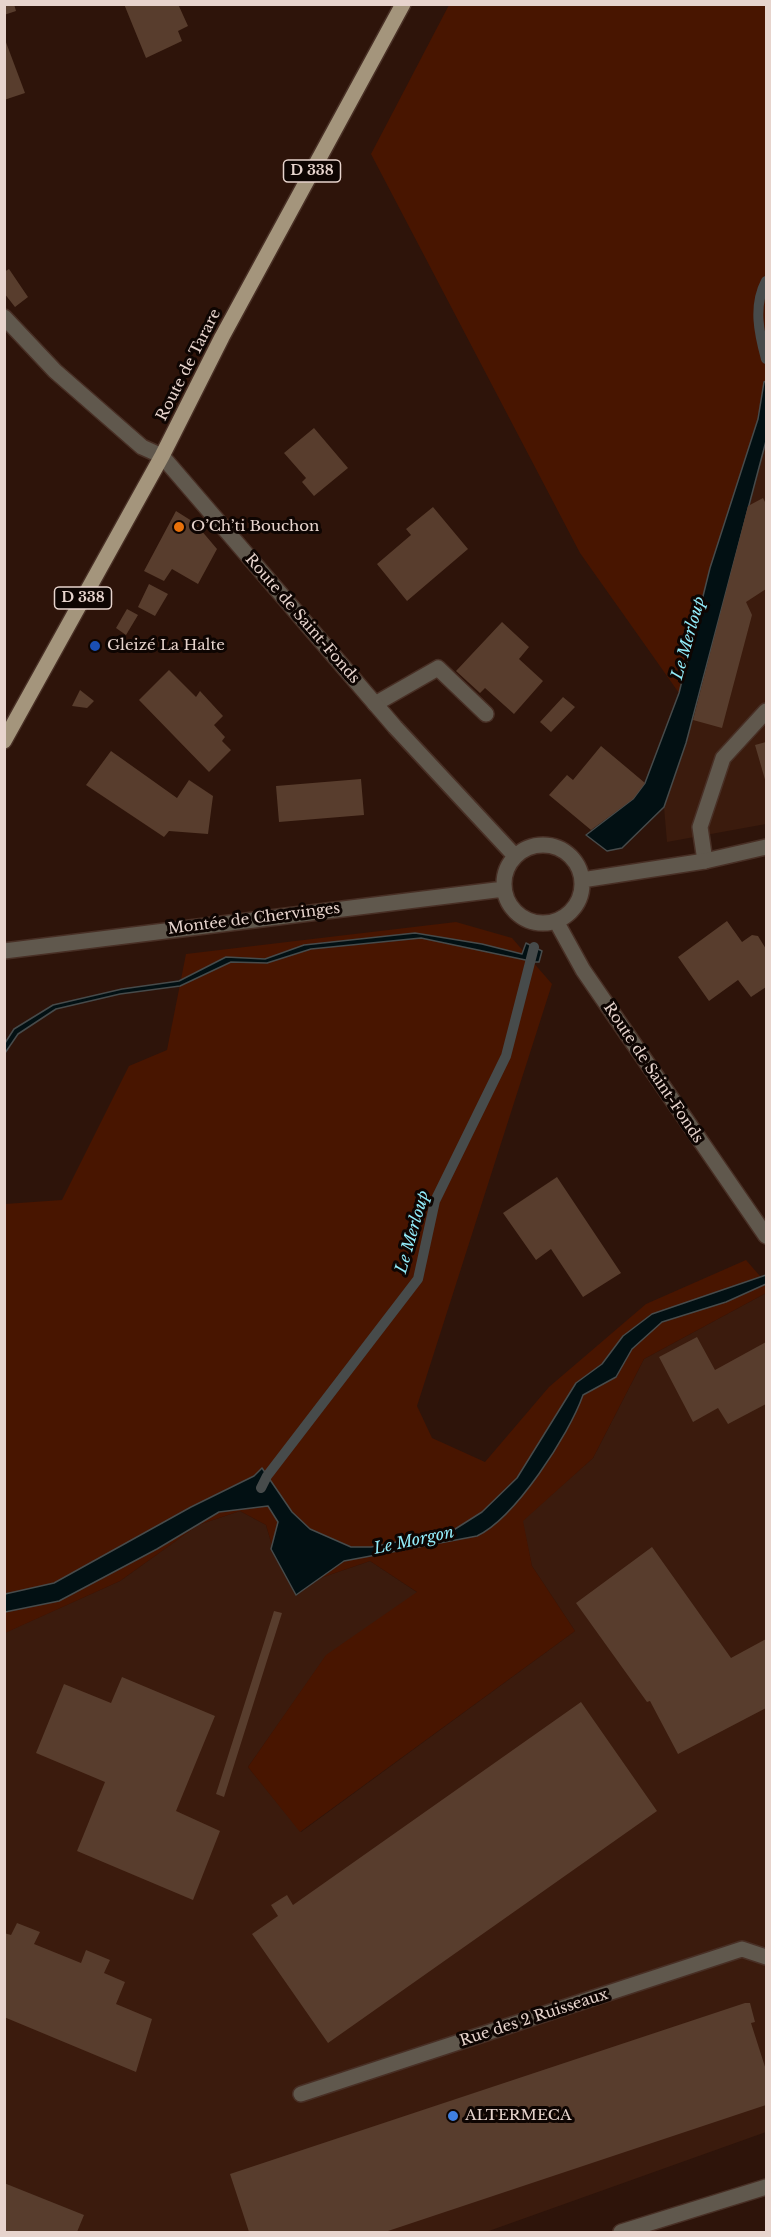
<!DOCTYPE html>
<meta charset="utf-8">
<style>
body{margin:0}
#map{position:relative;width:771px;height:2237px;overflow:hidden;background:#2e140a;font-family:"Libre Baskerville",serif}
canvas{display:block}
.frame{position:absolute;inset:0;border:6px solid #e7d4cd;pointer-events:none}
</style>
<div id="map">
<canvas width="771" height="2237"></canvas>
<div class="frame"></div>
</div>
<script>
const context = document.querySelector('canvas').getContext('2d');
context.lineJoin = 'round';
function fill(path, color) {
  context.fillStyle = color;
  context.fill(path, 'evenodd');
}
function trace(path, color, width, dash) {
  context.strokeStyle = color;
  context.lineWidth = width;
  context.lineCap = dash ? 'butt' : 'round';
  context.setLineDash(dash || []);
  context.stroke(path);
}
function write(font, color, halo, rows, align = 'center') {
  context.font = font + ' "Libre Baskerville",serif';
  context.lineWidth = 6;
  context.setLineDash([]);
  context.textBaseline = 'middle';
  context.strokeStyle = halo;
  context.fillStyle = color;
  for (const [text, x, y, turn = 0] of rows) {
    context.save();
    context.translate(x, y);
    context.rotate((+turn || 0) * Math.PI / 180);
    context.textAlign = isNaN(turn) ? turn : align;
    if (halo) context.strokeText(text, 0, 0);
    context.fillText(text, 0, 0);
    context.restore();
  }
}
const built = new Path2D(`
 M766,441V824L667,842L664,807L693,720Z
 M766,1293V2132L486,2232H5L4,1633L120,1581L198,1525L240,1511L266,1525L276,1559L300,1585L370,1561L418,1593L326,1656L248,1767L301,1832L575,1631L532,1566L522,1521L593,1458L644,1359Z`);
const green = new Path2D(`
 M449,5H766V377L758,419L710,568L679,693L580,553L371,154Z
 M456,922L512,938L552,984L417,1406L432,1438L485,1462L549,1387L646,1304L746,1260L766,1283V1293L644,1359L593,1458L523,1521L532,1566L575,1631L300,1832L248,1767L326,1655L417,1592L370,1561L300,1585L276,1559L266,1525L240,1511L198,1525L120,1581L5,1633V1204L62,1200L129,1066L167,1050L186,954Z`);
const water = new Path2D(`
 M766,381V441L686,743L664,807L622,848L607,851L586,835L633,799L645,783L679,693L710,568L758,419L764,382Z
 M415,933L482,944L522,954L526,943L542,951L539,962H535L421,938L311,949L267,963L231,962L180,986L120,994L56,1009L18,1034L5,1053V1043L14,1029L53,1005L122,989L179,981L226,957L265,959L304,945Z
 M766,1275V1284L726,1302L662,1322L632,1349L616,1377L583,1395C569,1435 515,1518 477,1536L344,1561L296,1595L271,1549L278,1522L268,1506L219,1512L157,1549L59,1601L5,1612V1594L54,1583L191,1507L254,1476L262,1468L292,1512L310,1529L351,1547H371L452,1531L482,1512L517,1478L576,1383L602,1364L623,1336L652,1314Z`);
const stream = new Path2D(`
 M766,281C753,306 759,333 766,359
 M261,1488L267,1476L418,1279L435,1201L506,1056L534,947`);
const building = new Path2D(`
 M4,4H14L16,11L4,15Z
 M124,4H178L188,26L178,31L182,41L146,58Z
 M4,37L25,93L4,100Z
 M9,269L28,297L15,307L4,293V272Z
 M314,428L348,468L314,496L302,482L306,478L284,453Z
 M763,498L766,504V589L746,602L752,615L722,728L693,720L748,506Z
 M433,507L468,549L407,601L377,564L411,535L406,529Z
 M176,511L195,523L217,549L198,584L172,569L164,581L144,571Z
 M149,584L168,594L155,616L138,607Z
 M127,609L138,615L126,635L116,628Z
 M502,622L529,647L519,659L543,681L514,714L485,688L480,693L456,671Z
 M169,670L196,697L200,691L223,716L214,725L225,737L222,741L231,750L209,772L139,700Z
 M80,690L94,701L87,708L72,706Z
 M563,697L575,707L551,732L540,722Z
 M766,742V783L755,745Z
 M601,746L645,783L633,799L591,830L549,795L567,775L573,780Z
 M111,751L177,798L189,780L213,796L208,834L169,831L164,837L86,785Z
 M361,779L364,815L279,822L276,786Z
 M727,921L742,942L752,935L758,936L766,949V987L751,997L738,980L709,1001L678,957Z
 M557,1177L621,1273L583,1297L551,1249L536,1260L503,1213Z
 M697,1337L715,1370L766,1342V1404L728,1424L718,1408L693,1422L659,1357Z
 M652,1547L731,1658L766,1639V1708L678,1754L650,1701L647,1702L576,1603Z
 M274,1611L282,1613L224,1797L216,1794Z
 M122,1677L215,1716L176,1811L220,1831L193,1900L77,1851L105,1782L36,1753L64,1684L111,1703Z
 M581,1702L657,1811L328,2043L252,1934L278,1916L271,1905L287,1895L293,1905Z
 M17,1923L40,1932L34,1944L81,1963L86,1950L110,1960L104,1973L125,1982L116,2004L152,2019L136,2072L4,2017V1933L11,1935Z
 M745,2003H750L755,2022L751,2023L766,2070V2105L385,2232H249L230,2174Z
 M4,2183L84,2215L77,2232H4Z`);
const service = new Path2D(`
 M375,704L438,668L486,714
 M705,861L700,827L723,758L766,711
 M301,2094L742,1949L766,1957`);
const minor = new Path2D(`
 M4,317L55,371L142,447L162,456`);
const tertiary = new Path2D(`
 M162,456L395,727L515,856
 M504 884a39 39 0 1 1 78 0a39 39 0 1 1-78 0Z
 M582,880L705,861L766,847
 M556,921L583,970L766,1236
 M4,951L504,889
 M621,2232L766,2187`);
const primary = new Path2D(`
 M4,741L162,456L222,337L403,4`);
const markers = [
 [179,527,6,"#e8710a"],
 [95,646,6,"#1a4fb4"],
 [453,2116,6,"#3f7fe0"]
];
const shields = [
 [312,171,57],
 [83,598,57]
];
const shieldNames = [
 ["D 338",312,171],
 ["D 338",83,598]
];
const streetNames = [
 ["Route de Tarare",189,365,-63],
 ["Route de Saint-Fonds",302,619,49],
 ["Montée de Chervinges",254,919,-7],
 ["Route de Saint-Fonds",653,1073,56],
 ["Rue des 2 Ruisseaux",534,2018,-18]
];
const poiNames = [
 ["O’Ch’ti Bouchon",191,527],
 ["Gleizé La Halte",107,646],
 ["ALTERMECA",465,2116]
];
const waterNames = [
 ["Le Merloup",689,638,-74],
 ["Le Merloup",413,1232,-74],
 ["Le Morgon",414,1541,-12]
];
fill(built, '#3b1b0d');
fill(green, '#481500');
fill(water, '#021013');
trace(water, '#474b4b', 1.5);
trace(stream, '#474b4b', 10);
fill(building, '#583d2d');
trace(service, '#482f25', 18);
trace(minor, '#482f25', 18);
trace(tertiary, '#482f25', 18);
trace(primary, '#482f25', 18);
trace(service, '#60584d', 15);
trace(minor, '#60584d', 15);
trace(tertiary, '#60584d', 15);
trace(primary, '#a4957c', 15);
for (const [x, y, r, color] of markers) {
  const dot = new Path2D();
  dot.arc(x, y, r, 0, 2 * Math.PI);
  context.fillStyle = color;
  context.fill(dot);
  trace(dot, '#0e0502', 2);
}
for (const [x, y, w] of shields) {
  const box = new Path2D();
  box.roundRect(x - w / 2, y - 11, w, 22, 4.5);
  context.fillStyle = '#0e0502';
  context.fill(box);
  trace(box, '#e7d4cd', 1.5);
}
write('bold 14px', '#e7d4cd', null, shieldNames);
write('15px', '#e7d4cd', '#0e0502', streetNames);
write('15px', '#e7d4cd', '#0e0502', poiNames, 'left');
write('italic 16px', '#92ecfa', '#0e0502', waterNames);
</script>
